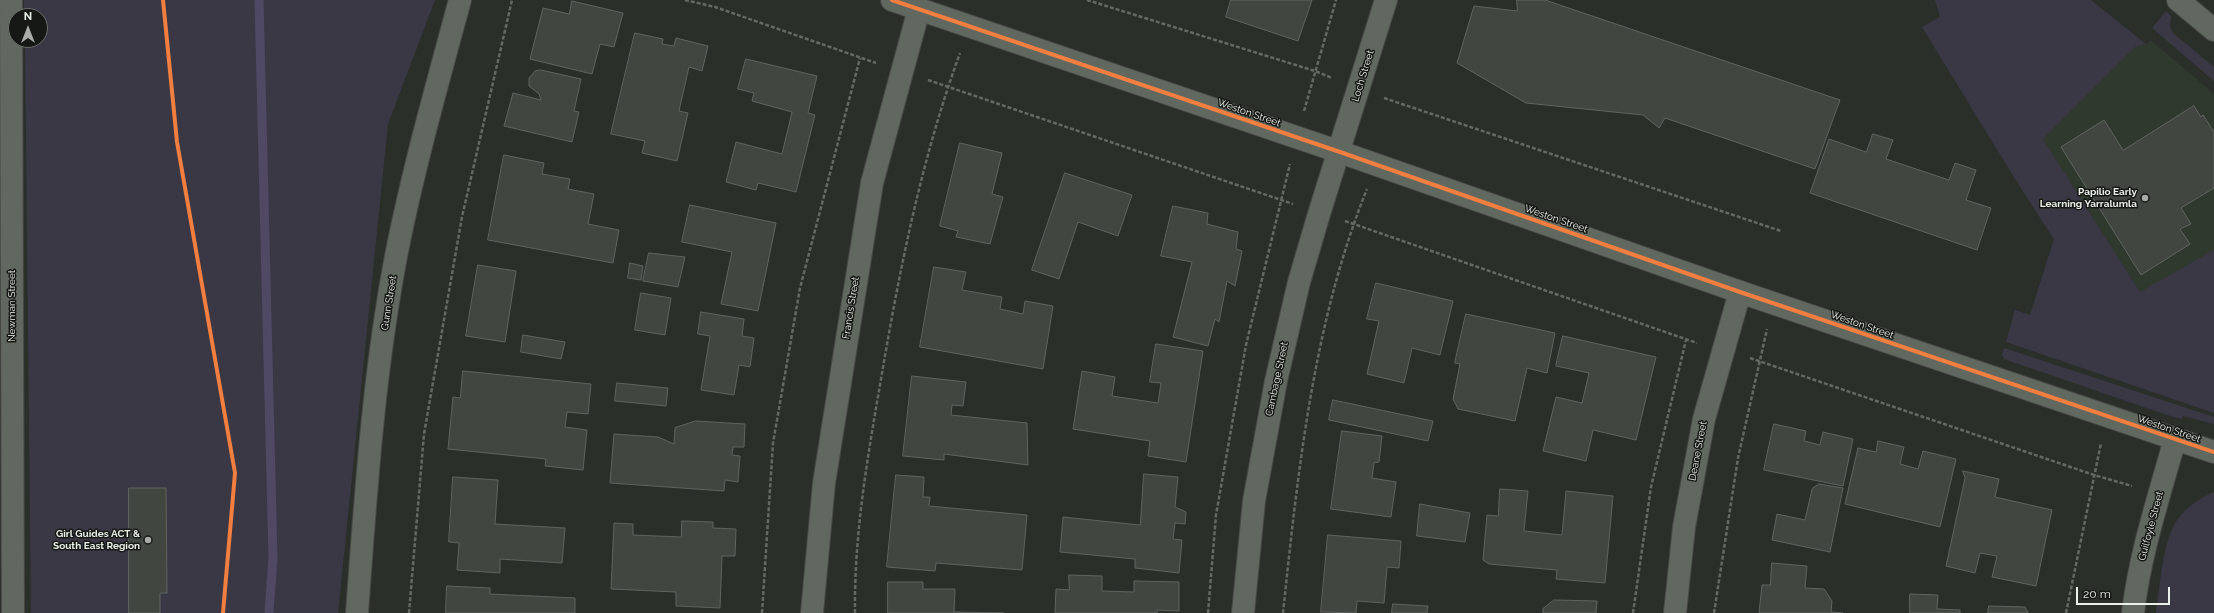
<!DOCTYPE html>
<style>
body{margin:0}
#map{position:relative;width:2214px;height:613px;overflow:hidden;background:#2b2f2a;font-family:Raleway,sans-serif}
canvas{display:block}
.north{position:absolute;left:8px;top:8px;width:40px;height:40px;box-sizing:border-box;background:#151814;border:1px solid #6b6e6a;border-radius:50%;rotate:0deg;font-size:11px;font-weight:700;line-height:16px;text-align:center;color:#ebf0ea}
.north::after{content:'';display:block;margin:auto;width:14px;height:18px;background:#a8aca7;clip-path:polygon(50% 0,100% 100%,50% 72%,0 100%)}
.scale{position:absolute;left:2076px;top:587px;width:94px;height:18px;box-sizing:border-box;border:2px solid #ebf0ea;border-top:0;padding-left:5px;font-size:12px;line-height:14px;white-space:nowrap;color:#ebf0ea;-webkit-text-stroke:3px #151814;paint-order:stroke}
</style>
<div id="map">
<canvas width="2214" height="613"></canvas>
<div class="north">N</div>
<div class="scale">20 m</div>
</div>
<script>
const context = document.querySelector('canvas').getContext('2d');
context.lineJoin = 'round';
function fill(path, color) {
  context.fillStyle = color;
  context.fill(path, 'evenodd');
}
function trace(path, color, width, dash) {
  context.strokeStyle = color;
  context.lineWidth = width;
  context.lineCap = dash ? 'butt' : 'round';
  context.setLineDash(dash || []);
  context.stroke(path);
}
function write(font, color, halo, rows, align = 'center') {
  context.font = font + ' Raleway,sans-serif';
  context.lineWidth = 3;
  context.setLineDash([]);
  context.textBaseline = 'middle';
  context.strokeStyle = halo;
  context.fillStyle = color;
  for (const [text, x, y, turn = 0] of rows) {
    context.save();
    context.translate(x, y);
    context.rotate((+turn || 0) * Math.PI / 180);
    context.textAlign = isNaN(turn) ? turn : align;
    if (halo) context.strokeText(text, 0, 0);
    context.fillText(text, 0, 0);
    context.restore();
  }
}
const built = new Path2D(`
 M2151,40L2214,94V252L2140,292L2043,139L2135,47L2146,44Z`);
const green = new Path2D(`
 M24,0H435L388,124L338,613H31L25,40H40V16H24Z
 M1935,0H2091L2146,44L2135,47L2043,139L2140,292L2214,250V413L2006,342L2015,310L2030,315L2054,239C2008,170 1966,98 1922,27L1940,17Z
 M2166,11L2171,16L2170,26L2173,33L2214,67V81L2152,28Z
 M2004,348L2214,417V424L2183,416L2182,419L2167,415L2004,359L2002,355Z
 M2214,492V613H2156C2160,587 2162,549 2174,525C2183,509 2198,499 2214,492Z`);
const stream = new Path2D(`
 M259,0L273,558L269,613`);
const building = new Path2D(`
 M1231,0H1312L1298,41L1226,17Z
 M1517,0H1545L1840,100L1815,169L1665,118L1659,128L1643,115L1526,103L1457,63L1474,6L1517,11Z
 M572,1L623,13L614,47L600,44L592,74L530,59L543,8L569,14Z
 M635,33L663,39L662,44L674,46L676,38L708,46L702,71L689,67L679,111L688,113L677,161L642,153L645,141L611,134Z
 M746,59L817,76L808,113L815,115L796,192L758,183L756,190L726,182L736,142L782,154L792,112L752,101L754,93L738,89Z
 M541,70L581,79L574,111L579,112L572,142L504,126L513,93L541,100L539,94L529,86V78L535,71Z
 M2194,106L2201,117L2203,115L2214,132V188L2181,208L2191,224L2180,229L2190,244L2141,275L2061,147L2104,120L2123,150Z
 M1873,134L1893,140L1886,159L1949,180L1955,163L1976,170L1966,200L1991,208L1977,250L1810,193L1829,139L1866,152Z
 M960,143L1002,153L992,194L1003,197L990,244L956,237L958,231L940,226Z
 M504,155L544,163L542,174L570,179L568,189L594,194L588,224L619,230L613,263L488,240Z
 M1065,173L1132,195L1118,236L1078,222L1059,279L1032,270Z
 M690,205L776,223L758,311L721,304L732,252L682,242Z
 M1173,206L1208,213L1207,224L1238,232L1236,249L1242,251L1235,286L1227,281L1219,322L1215,319L1208,346L1173,337L1192,262L1161,256Z
 M649,253L685,257L678,287L643,281Z
 M630,263L643,266L641,280L628,278Z
 M478,265L516,271L505,342L466,336Z
 M934,267L966,272L962,290L1002,297L1000,309L1023,314L1025,301L1053,306L1043,369L920,347Z
 M1376,283L1453,301L1440,355L1412,348L1404,383L1367,374L1379,321L1367,319Z
 M641,293L671,298L665,335L635,330Z
 M701,312L744,319L742,336L754,338L750,367L739,365L734,395L701,390L710,336L698,334Z
 M1466,314L1555,333L1547,373L1527,368L1515,421L1458,409L1453,399L1460,364L1455,363Z
 M523,335L565,342L561,359L521,352Z
 M1563,336L1656,357L1636,440L1593,430L1586,461L1543,451L1556,397L1582,403L1589,373L1556,366Z
 M1156,344L1203,351L1186,462L1148,456L1150,441L1073,429L1082,371L1115,377L1112,396L1158,403L1161,383L1150,382Z
 M463,371L591,384L588,414L567,412L565,427L587,430L583,470L545,466L546,459L448,449L453,397L460,398Z
 M912,376L966,382L963,406L952,405L951,415L1027,423L1028,465L944,454V460L903,456Z
 M617,383L668,388L666,406L615,401Z
 M1333,400L1433,421L1428,441L1329,420Z
 M696,421L745,424L744,447H733L732,455L740,456L738,482L725,480L724,491L610,483L614,434L658,437L674,444L675,428Z
 M1774,424L1806,431L1804,441L1820,445L1823,432L1853,439L1843,486L1764,470Z
 M1342,431L1382,436L1379,462L1374,463L1372,478L1396,482L1391,517L1331,509Z
 M1878,441L1904,447L1900,464L1918,469L1923,451L1956,459L1940,527L1845,504L1858,448L1876,452Z
 M1963,471L1999,479L1995,497L2052,510L2036,586L1992,577L1997,556L1980,553L1975,573L1946,566L1965,478Z
 M1144,474L1178,477L1175,507L1186,512L1185,524L1175,523L1173,539L1182,540L1179,573L1135,568V559L1060,552L1063,517L1140,525Z
 M896,475L924,477L923,497H930L929,506L1027,515L1022,570L936,563L935,571L887,567Z
 M453,477L498,480L495,524L565,528L562,563L500,559V573L457,570L459,543L449,542Z
 M1819,484L1843,488L1830,552L1772,540L1777,514L1805,520L1812,489Z
 M129,488H166L167,593H160V613H129Z
 M1500,489L1528,491L1524,531L1562,535L1566,491L1613,496L1605,583L1556,579L1557,570L1489,564L1483,560L1487,515L1498,516Z
 M1420,504L1470,513L1465,542L1417,536Z
 M682,521L713,522V528L736,529L735,556H722L720,608L676,606V592L611,589L614,523L633,524V535L681,537Z
 M1328,535L1401,541L1399,568L1387,567L1384,603L1357,601L1356,613L1321,612Z
 M1772,563L1807,566L1805,588L1824,589L1832,601L1831,612L1843,613H1759L1762,585H1770Z
 M1069,575L1102,576V591L1134,592V581L1179,582V611L1157,610V613H1055L1056,589L1069,590Z
 M888,582H923V589H955L954,612L1004,613H888Z
 M447,586L490,588V594L575,598V613H446Z
 M1910,594L1938,595L1937,609L1960,610V613H1910Z
 M1554,600L1597,601L1596,613H1543V609Z
 M1393,604L1428,606L1427,613H1392Z
 M1989,606L2025,607L2028,613H1988Z`);
const path = new Path2D(`
 M685,0L715,7L876,63
 M1087,0L1315,71L1332,78
 M928,80L1293,204
 M1384,98L1781,231
 M1304,111L1336,0
 M1345,221L1697,343
 M1750,358L2094,475L2132,486
 M409,613L424,434L462,217L512,0
 M762,613L773,443L800,288L860,58
 M855,613C854,536 867,460 880,385C899,272 921,160 960,53
 M1208,613L1216,515L1246,345L1290,164
 M1283,613C1298,471 1313,323 1367,189
 M1633,613L1651,487L1686,340
 M1714,613L1738,458L1767,329
 M2066,613L2101,443`);
const minor = new Path2D(`
 M11,0L13,613
 M2178,0L2214,30
 M357,613C366,490 374,367 398,246C415,163 438,81 460,0
 M812,613L824,483L872,183L919,9
 M1243,613L1254,501L1276,381L1299,282L1319,214L1386,0
 M1675,613L1684,527L1704,419L1740,292
 M2133,613C2140,553 2159,497 2175,439`);
const tertiary = new Path2D(`
 M892,0L1340,152L1740,292L2214,452`);
const cycleway = new Path2D(`
 M163,0L177,142L235,473L223,613
 M892,0L1340,152L1740,292L2214,452`);
const markers = [
 [2145,198,4,"#a8aca7"],
 [148,540,4,"#a8aca7"]
];
const streetNames = [
 ["Loch Street",1363,76,-73],
 ["Weston Street",1249,113,19],
 ["Weston Street",1556,219,19],
 ["Gunn Street",389,303,-81],
 ["Newman Street",12,306,-90],
 ["Francis Street",851,308,-81],
 ["Weston Street",1862,325,19],
 ["Cambage Street",1277,379,-78],
 ["Weston Street",2169,429,19],
 ["Deane Street",1698,451,-79],
 ["Guilfoyle Street",2151,526,-75]
];
const poiNames = [
 ["Papilio Early",2137,192],
 ["Learning Yarralumla",2137,204],
 ["Girl Guides ACT &",140,534],
 ["South East Region",140,546]
];
fill(built, '#2f392d');
fill(green, '#3b3846');
trace(stream, '#504964', 9);
fill(building, '#414740');
trace(building, '#606460', 1);
trace(minor, '#474946', 24);
trace(tertiary, '#474946', 24);
trace(path, '#646962', 2.5, [4, 2]);
trace(minor, '#61685f', 22);
trace(tertiary, '#61685f', 22);
trace(cycleway, '#f27e40', 4);
for (const [x, y, r, color] of markers) {
  const dot = new Path2D();
  dot.arc(x, y, r, 0, 2 * Math.PI);
  context.fillStyle = color;
  context.fill(dot);
  trace(dot, '#151814', 1.5);
}
write('10px', '#ebf0ea', '#151814', streetNames);
write('bold 10px', '#ebf0ea', '#151814', poiNames, 'right');
</script>
